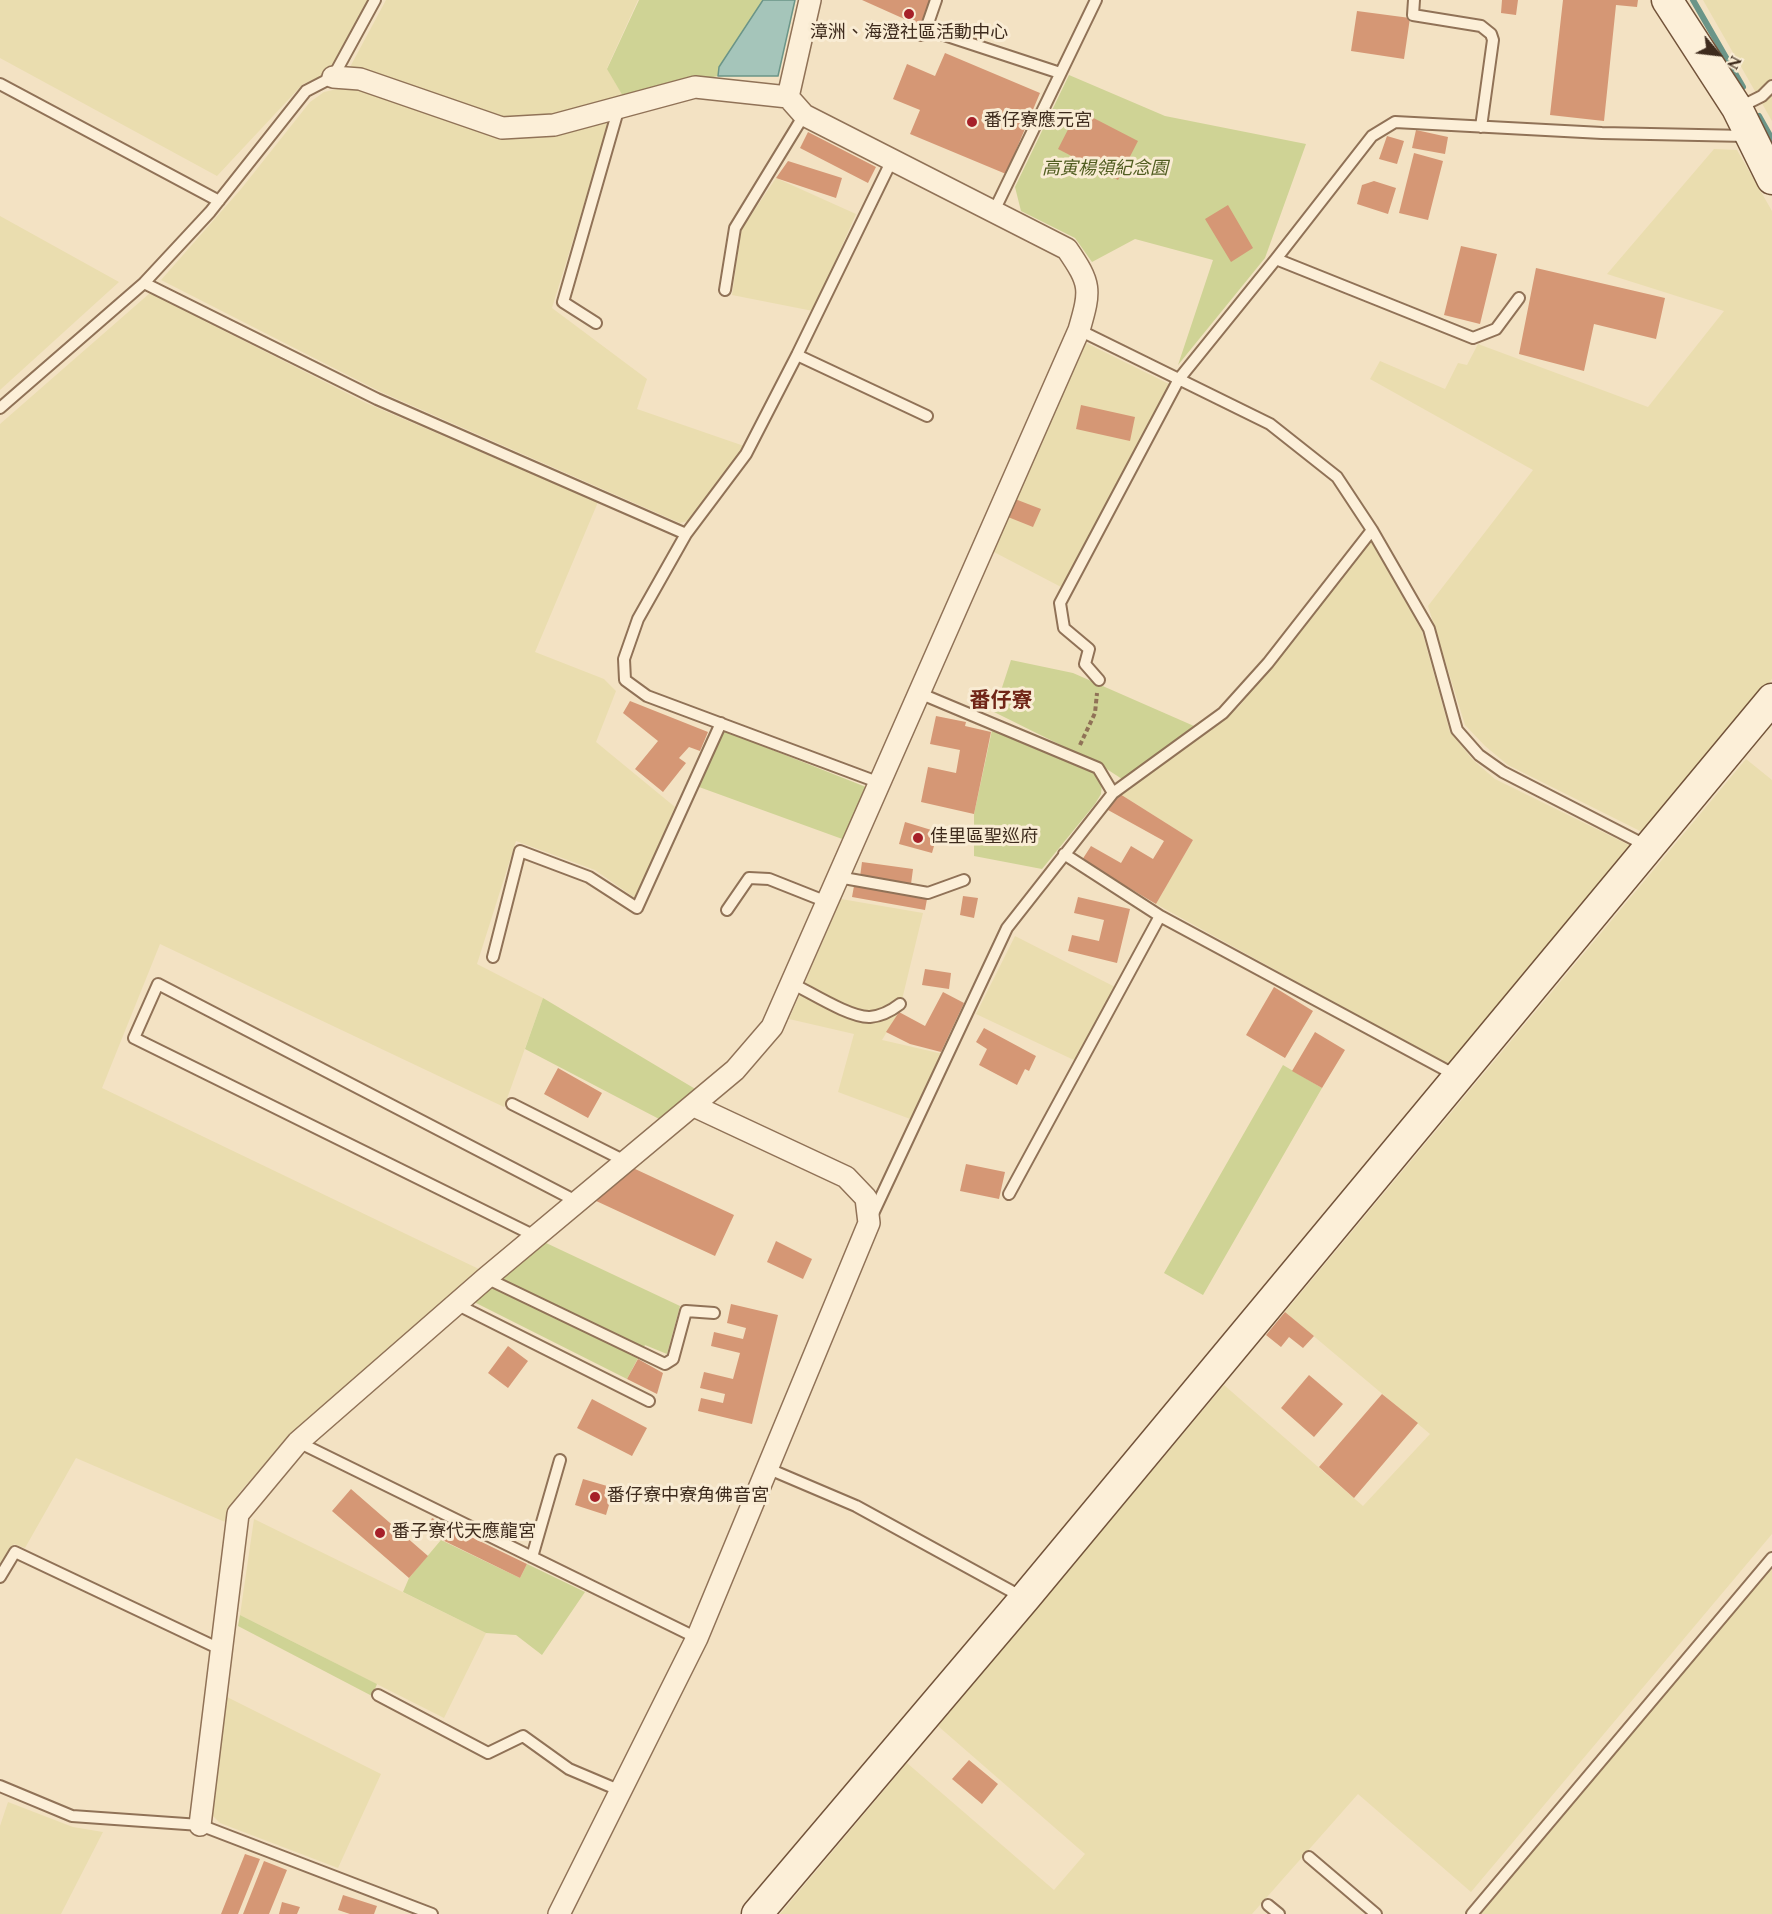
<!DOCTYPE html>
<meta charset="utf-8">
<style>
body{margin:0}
#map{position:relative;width:1772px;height:1914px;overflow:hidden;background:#f3e2c3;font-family:Spectral,serif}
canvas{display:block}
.north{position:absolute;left:1688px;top:24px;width:60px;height:60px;-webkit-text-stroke:4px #f9ecd4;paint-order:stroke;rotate:118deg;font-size:16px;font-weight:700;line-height:24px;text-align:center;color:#3e2b1d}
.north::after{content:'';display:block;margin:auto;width:21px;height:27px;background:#3e2b1d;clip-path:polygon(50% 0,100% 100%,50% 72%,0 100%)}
</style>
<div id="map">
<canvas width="1772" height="1914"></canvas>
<div class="north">N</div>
</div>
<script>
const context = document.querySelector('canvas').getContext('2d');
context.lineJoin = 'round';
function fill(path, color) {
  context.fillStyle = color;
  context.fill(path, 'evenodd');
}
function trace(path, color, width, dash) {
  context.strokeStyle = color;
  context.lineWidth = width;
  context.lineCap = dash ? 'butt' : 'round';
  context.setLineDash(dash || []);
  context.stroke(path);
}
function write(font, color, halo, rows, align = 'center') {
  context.font = font + ' Spectral,"Noto Sans TC",serif';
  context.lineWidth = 6;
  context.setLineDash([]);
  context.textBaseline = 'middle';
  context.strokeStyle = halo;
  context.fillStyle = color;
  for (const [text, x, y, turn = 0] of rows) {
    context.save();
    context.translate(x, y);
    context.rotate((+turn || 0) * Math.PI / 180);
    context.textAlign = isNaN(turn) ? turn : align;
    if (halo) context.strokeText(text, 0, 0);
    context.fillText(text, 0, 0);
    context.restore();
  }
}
const farmland = new Path2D(`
 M0,0H370L330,73L303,84L217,176L0,58Z
 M386,0H638L607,68L624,98L551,118L504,122L350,67Z
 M1703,0H1772V121Z
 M355,85L492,137L551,134L611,117L552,308L647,379L637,409L744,446L688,521L680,523L381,392L161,280L241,189L310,102L324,92Z
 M1714,149L1737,150L1772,211V679L1646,834L1508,765L1485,746L1465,725L1428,606L1533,470L1370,379L1380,361L1445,389L1458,363L1467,365L1478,344L1648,407L1724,311L1607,274Z
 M776,178L856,214L813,311L732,295L741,230Z
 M0,216L119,282L0,390Z
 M150,293L366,403L598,502L535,652L604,679L616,691L596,742L675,807L635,898L595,870L516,841L477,964L543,998L504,1107L160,944L102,1088L483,1271L288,1437L239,1493L225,1522L76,1458L25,1548L14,1544L0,1568V424Z
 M1086,343L1171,385L1063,588L992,551Z
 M1371,541L1422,631L1450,732L1473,760L1495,779L1633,847L1453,1068L1156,904L1193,840L1120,794L1238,708Z
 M1746,759L1772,780V1534L1471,1892L1358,1794L1252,1914H780L907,1763L1054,1890L1085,1854L938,1726L1224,1385L1363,1506L1430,1434L1285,1312Z
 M841,899L923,913L899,1012L882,1040L943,1054L913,1120L838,1092L854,1034L789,1019Z
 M1015,936L1117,988L1076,1061L976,1014Z
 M254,1519L486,1633L444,1718L240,1615Z
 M1772,1567V1914H1481Z
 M227,1697L381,1774L338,1868L220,1823L211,1814Z
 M8,1802L73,1827L103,1832L61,1914H0V1826Z`);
const green = new Path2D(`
 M639,0H795L778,76H718L624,98L607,69Z
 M1069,75L1165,116L1306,144L1265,258L1178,365L1213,260L1135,239L1092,262L1075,238L1021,211L1015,187Z
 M1011,660L1073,673L1194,726L1122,779L1099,764L994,712Z
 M722,730L866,787L845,840L699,787Z
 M992,730L1093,772L1102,782L1101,794L1095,804L1042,869L974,856V814Z
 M543,998L697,1090L661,1120L525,1049Z
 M1283,1065L1322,1088L1203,1295L1164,1273Z
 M544,1242L680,1306L667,1354L645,1345L627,1379L474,1302Z
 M441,1540L520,1578L527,1564L585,1592L542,1655L516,1635L486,1633L403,1592L409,1578Z
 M240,1615L377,1684L372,1696L238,1626Z`);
const water = new Path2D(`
 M763,0H795L778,76H718L719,67Z`);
const stream = new Path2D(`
 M1693,0L1743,87
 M1759,116L1772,139`);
const building = new Path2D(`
 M862,0H934L920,26Z
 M1502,0H1518L1516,15L1501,13Z
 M1563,0H1638L1637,7L1616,5L1604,121L1550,115Z
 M1357,11L1410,18L1404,59L1351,51Z
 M945,53L1040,93L1006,174L910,134L920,110L893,99L907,64L935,76Z
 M1078,110L1138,141L1118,180L1058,149Z
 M1416,130L1448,137L1445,154L1412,148Z
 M808,132L876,167L868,183L800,148Z
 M1387,136L1404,141L1397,164L1379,159Z
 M1414,153L1443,161L1428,220L1399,213Z
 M788,161L842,178L836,198L776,178Z
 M1374,181L1396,188L1388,214L1357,204L1362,185Z
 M1228,205L1253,248L1231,262L1205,219Z
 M1461,246L1497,254L1480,324L1444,315Z
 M1536,268L1665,298L1656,339L1594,324L1584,371L1519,354Z
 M1081,405L1135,417L1130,441L1076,429Z
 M1015,499L1041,509L1033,527L1008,517Z
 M630,701L708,732L700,751L689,747L679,758L686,763L663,792L635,769L658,741L623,713Z
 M936,716L966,722L965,726L991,732L974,814L921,802L928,767L956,773L960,750L930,744Z
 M1120,794L1193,840L1156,904L1082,860L1091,846L1121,863L1131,846L1153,859L1164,841L1108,810Z
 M905,822L938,832L932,853L899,844Z
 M862,862L913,869L911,884L860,877Z
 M854,886L927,899L925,910L852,897Z
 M963,896L978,898L974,918L960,915Z
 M1078,897L1130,909L1117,963L1068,951L1072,935L1099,941L1104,920L1074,913Z
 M925,969L951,973L949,989L922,985Z
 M1274,987L1313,1011L1285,1058L1246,1035Z
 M943,992L964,1003L941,1052L910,1044L886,1032L899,1012L925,1026Z
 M984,1028L1036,1056L1029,1071L1025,1069L1017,1085L979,1065L987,1049L976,1042Z
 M1315,1032L1345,1050L1322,1088L1292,1071Z
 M558,1068L602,1093L588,1118L544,1094Z
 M966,1164L1005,1172L999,1199L960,1191Z
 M633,1168L734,1215L715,1256L594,1200Z
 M776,1241L812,1259L803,1279L767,1262Z
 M731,1304L778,1315L752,1424L698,1411L701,1398L723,1403L725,1394L700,1388L704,1372L733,1379L740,1353L711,1346L714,1332L743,1339L746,1328L727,1323Z
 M1285,1312L1314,1336L1303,1348L1289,1337L1281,1347L1266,1335Z
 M508,1346L528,1361L508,1388L488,1373Z
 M638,1359L663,1373L657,1394L627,1379Z
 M1309,1375L1343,1404L1314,1437L1281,1408Z
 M1382,1394L1418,1423L1354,1498L1319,1467Z
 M592,1399L647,1428L632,1456L577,1428Z
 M583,1479L614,1488L606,1515L575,1505Z
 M351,1489L428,1556L409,1578L332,1511Z
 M432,1518L527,1564L520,1578L426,1532Z
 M969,1760L998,1784L982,1804L952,1779Z
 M245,1854L260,1859L238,1914H221Z
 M264,1861L287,1870L269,1914H243Z
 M343,1895L377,1906L374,1914H350L338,1910Z
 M282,1902L300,1907L297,1914H279Z`);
const path = new Path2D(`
 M1080,745L1095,713L1097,693`);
const lane = new Path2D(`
 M1414,0L1413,15L1481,26L1491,34L1493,40L1481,127
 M926,29L1060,73
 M921,35L926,29L936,0
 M0,84L219,201
 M1738,108L1762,96L1772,86
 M994,211L1096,0
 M1276,259L1473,338L1496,329L1519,298
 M144,283L377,399L686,534
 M725,290L735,228L804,115
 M596,323L563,302L619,107
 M1079,330L1270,424L1337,477L1372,530L1429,629L1457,730L1479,755L1503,772L1647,846
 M797,355L927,416
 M0,408L144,283L210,212L306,91L333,77L375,0
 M1099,680L1085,664L1089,649L1064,628L1060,603L1179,379L1276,259L1372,136L1395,122L1602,133L1747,136
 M919,693L1098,768L1113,793
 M880,783L647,696L625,680L624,659L638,619L686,534L746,454L797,355L892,160
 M1064,854L1160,916L1457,1076
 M838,877L928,893L964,880
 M727,910L749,878L769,879L827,902
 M493,957L520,851L589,877L637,908L721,723
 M791,983C810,992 850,1018 870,1017C881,1016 891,1011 900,1004
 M512,1104L625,1161
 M1009,1194L1160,916
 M871,1218L1007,928L1113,793L1223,713L1268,663L1372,530
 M535,1236L134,1038L158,984L576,1201
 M486,1278L665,1364L673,1359L686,1311L714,1313
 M456,1304L649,1401
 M298,1442L697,1638
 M769,1469L856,1506L1022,1597
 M532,1557L560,1460
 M0,1577L15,1552L222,1650
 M378,1695L488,1753L523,1736L569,1769L621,1791
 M0,1786L72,1816L200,1825L432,1914
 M1309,1857L1376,1914
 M1268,1905L1279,1914
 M1472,1914L1772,1558`);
const street = new Path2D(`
 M788,97L810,0
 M200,1825L238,1514L298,1442L486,1278L735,1070L772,1027L1079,330C1091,289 1091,284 1067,249L804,115L788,97L695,87L554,125L502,128L360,79L333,77
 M559,1914L697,1638L869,1223L866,1198L846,1177L694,1106`);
const secondary = new Path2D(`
 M1667,0L1737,108L1772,179
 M757,1914L1025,1598L1772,699`);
const markers = [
 [909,14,6,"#a62029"],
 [972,122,6,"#a62029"],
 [918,838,6,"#a62029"],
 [595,1497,6,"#a62029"],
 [380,1533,6,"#a62029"]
];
const poiNames = [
 ["漳洲、海澄社區活動中心",909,34,"center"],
 ["番仔寮應元宮",984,122],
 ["佳里區聖巡府",930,838],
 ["番仔寮中寮角佛音宮",607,1497],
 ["番子寮代天應龍宮",392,1533]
];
const parkNames = [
 ["高寅楊領紀念園",1105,170]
];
const quarterNames = [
 ["番仔寮",1001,703]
];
fill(farmland, '#eaddaf');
fill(green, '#cfd395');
fill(water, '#a5c5ba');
trace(water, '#6b9588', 1.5);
trace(stream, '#6b9588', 6);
fill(building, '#d59775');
trace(lane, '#907257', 14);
trace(street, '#907257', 24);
trace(secondary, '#72533a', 33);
trace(path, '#907257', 4, [4.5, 3]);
trace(lane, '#fcefd8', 10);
trace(street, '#fcefd8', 21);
trace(secondary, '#fcefd8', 30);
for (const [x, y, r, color] of markers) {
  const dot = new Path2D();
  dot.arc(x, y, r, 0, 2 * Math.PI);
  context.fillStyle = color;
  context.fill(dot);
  trace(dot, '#f9ecd4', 2);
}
write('18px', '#3e2b1d', '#f9ecd4', poiNames, 'left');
write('italic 18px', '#515d21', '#f9ecd4', parkNames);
write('bold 21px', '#702517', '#f9ecd4', quarterNames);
</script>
